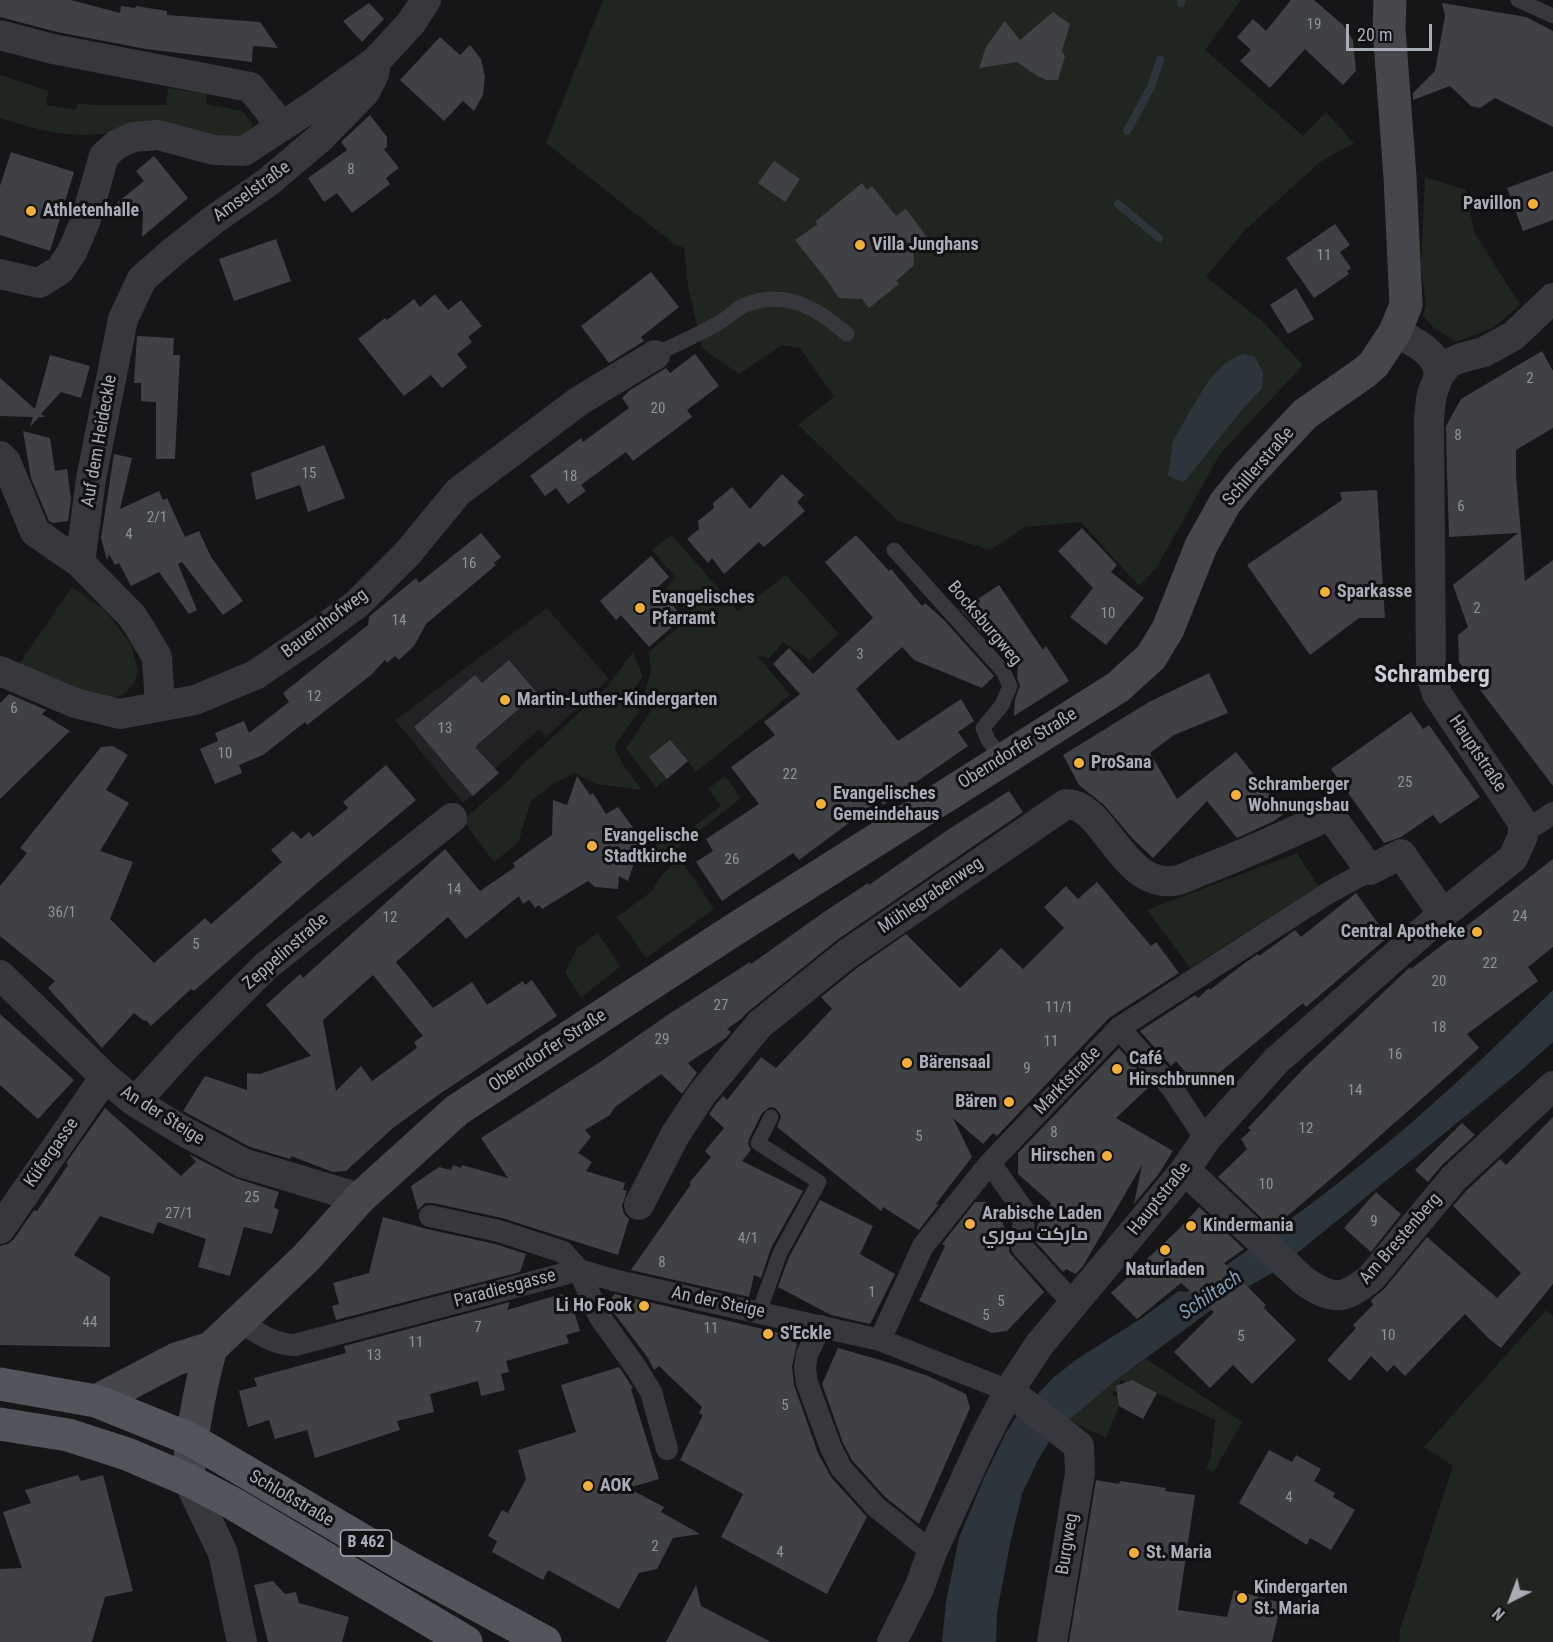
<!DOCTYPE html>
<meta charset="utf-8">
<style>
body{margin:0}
#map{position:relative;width:1553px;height:1642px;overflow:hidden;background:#161618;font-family:"Roboto Condensed",sans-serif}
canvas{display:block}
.north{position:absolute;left:1481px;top:1570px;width:60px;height:60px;-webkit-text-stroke:4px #111113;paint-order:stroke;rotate:222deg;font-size:16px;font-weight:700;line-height:24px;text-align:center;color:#a8adb8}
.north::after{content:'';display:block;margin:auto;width:21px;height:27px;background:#a8adb8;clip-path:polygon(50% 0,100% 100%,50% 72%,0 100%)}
.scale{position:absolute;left:1346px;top:24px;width:86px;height:27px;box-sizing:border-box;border:3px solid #a8adb8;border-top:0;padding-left:8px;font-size:18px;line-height:21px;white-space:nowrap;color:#a8adb8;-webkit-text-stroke:4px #111113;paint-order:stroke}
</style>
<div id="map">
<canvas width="1553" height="1642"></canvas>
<div class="north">N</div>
<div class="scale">20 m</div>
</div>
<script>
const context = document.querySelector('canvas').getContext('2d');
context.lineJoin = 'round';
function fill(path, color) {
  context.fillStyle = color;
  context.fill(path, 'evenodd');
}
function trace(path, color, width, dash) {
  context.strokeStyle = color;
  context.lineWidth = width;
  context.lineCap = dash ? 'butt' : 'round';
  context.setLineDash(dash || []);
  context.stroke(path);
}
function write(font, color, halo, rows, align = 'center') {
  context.font = font + ' "Roboto Condensed",Cairo,sans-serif';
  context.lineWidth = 6;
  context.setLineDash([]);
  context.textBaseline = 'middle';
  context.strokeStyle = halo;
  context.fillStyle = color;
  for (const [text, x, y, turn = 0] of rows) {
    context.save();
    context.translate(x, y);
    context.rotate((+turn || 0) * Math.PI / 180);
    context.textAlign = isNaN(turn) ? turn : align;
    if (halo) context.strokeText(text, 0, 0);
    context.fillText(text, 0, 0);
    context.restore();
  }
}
const built = new Path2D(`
 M547,608L609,679L545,738L542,732L538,730L495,769L498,774L463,803L395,720Z`);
const green = new Path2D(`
 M603,0H1241L1205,50L1303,136L1326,112L1354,143L1320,162L1244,231L1206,277L1262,321L1303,365L1220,454L1157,567L1139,586L1081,522L1025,527L990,550L898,521L798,425L834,397L800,348L782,345L739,374L702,348L688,286L684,248L674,244L546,143Z
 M0,75L48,91L46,105L76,110L78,103L89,105H166L168,88L206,94V104L242,111L252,123L251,129L242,141L116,131C77,141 37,130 0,118Z
 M1425,177L1466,190L1474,232L1520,305L1493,328L1456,342L1434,328L1423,316L1426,304L1421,266Z
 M672,535L738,611L786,575L839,634L810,660L783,642L769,658L757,655L790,695L696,772L688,761L656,787L626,749L653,707L644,694L651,672L649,652L692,616L666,588L676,578L652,550Z
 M72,587L106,611L131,645L138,671L134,683L126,692L115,698L100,699L19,664Z
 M633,652L643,676L630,695L639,711L614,747L624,766L642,790L596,784L575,773L555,783L531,801L518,843L494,862L463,820L511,778L522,765L606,688Z
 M725,776L741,798L662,860C655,848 654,839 660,826L673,843L721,806L708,789Z
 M1297,853L1318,886L1190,968L1147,910Z
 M679,857L714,909L646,958L617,917L652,891L661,876Z
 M598,933L620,967L581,997L565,973L577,948Z
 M1546,1310L1553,1317V1642H1399L1400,1629L1453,1466L1424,1447Z
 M1146,1359L1242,1422L1213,1473L1206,1468L1211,1457L1215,1420L1157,1393L1121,1380L1119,1383L1122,1386L1118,1392H1113V1396L1118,1397L1119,1406L1106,1438L1069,1420L1115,1381Z`);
const water = new Path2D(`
 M1243,354L1254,356L1263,373L1262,388L1241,411L1184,482L1168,476L1173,441L1196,401L1209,380L1225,363Z
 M1553,990V1042L1517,1074L1274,1272L1226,1299L1115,1381L1069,1420L1049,1442L1038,1460L1022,1494L1010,1544L997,1612L996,1642H942L946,1602L959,1538L984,1478L1007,1431L1018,1414L1053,1378L1077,1359L1142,1318L1179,1291L1187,1292C1278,1231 1366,1165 1447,1091C1483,1059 1518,1024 1553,990Z`);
const stream = new Path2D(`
 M1181,3V0
 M1127,131L1151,87L1160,60
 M1118,204L1159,238`);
const building = new Path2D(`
 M0,0H71L120,13L121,6L135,8L136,6L167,11V15L260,22L278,48L253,46L252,62L146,49L57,32L0,17Z
 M1291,0H1314L1343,25L1353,40L1356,71L1343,85L1305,49L1270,88L1240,61L1251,50L1237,37L1253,19L1266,31Z
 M369,3L384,19L362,42L343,21Z
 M1442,3L1526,17L1553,31V127L1495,98L1480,108L1471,106L1450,86L1413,100V93L1435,71L1445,16Z
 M1053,12L1070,24L1062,51L1065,56L1058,80H1046L1036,75L1017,62L979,68L986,47L1005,21L1020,40Z
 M440,37L460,55L470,45L481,59L485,77L483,95L474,111L463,101L444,121L400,80Z
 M370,115L387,137V147L384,149L399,168L386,178L390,184L352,213L337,193L324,202L308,178L347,150L341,142Z
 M11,152L74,172L50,251L0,235V186Z
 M154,156L188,198L142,237L143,211L113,206L144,181L136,171Z
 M774,161L800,179L785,202L758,183Z
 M1553,171V220L1523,231L1507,188Z
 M862,183L867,190L872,186L896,216L906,209L929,240L913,250L914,265L896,281L899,284L869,308L862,299L839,298L826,279L795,240L818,224L815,222Z
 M1335,224L1350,245L1340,252L1351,268L1347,271L1349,274L1314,298L1286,258Z
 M276,239L291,281L234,301L219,259Z
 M651,272L679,307L641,337L644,341L609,363L581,326Z
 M1296,288L1314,319L1288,334L1270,305Z
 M435,294L448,310L461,300L482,326L468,337L472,342L457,354L467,367L442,388L431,375L404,396L358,339L385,318L387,320L414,299L420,307Z
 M137,336L174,338L173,355H180L175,459H156V402L141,401V383H134Z
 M1542,351L1553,371V428L1516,450V475L1525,581L1553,560V786L1459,662L1458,635L1468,627L1453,585L1518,533L1449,537L1447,471L1446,426L1461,399Z
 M695,354L719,386L687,410L692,417L633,461L626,452L581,485L586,491L568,504L556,488L545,496L530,476L581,438L583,442L629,408L622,398L630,390L666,368L670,373Z
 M50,355L90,366L81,398L61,392L41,414L45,417H39L30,427L33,417L0,416V378L35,409Z
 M23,431L50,438L55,471L67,469L71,499L68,521L53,523L49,521L31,478Z
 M324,445L345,498L308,512L300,485L256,500L251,473Z
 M114,454L132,458L120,509L159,491L163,500L167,498L185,537L199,531L211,557L243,601L223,615L182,562L178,564L197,610L189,614L159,572L131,586L119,563L115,565L109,554L107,560L101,538Z
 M782,474L804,495L797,502L805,511L764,547L759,542L724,574L712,558L708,563L687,539L699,529L698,521L714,508L713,503L732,487L750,509Z
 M1377,490L1385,618H1359L1310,655L1247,565L1342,500L1340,492Z
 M1082,528L1117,565L1111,572L1144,598L1106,645L1070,617L1093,588L1058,551Z
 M481,533L501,557L494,563L496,565L426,624L414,646L399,660L395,656L387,663L385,660L371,675L307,725L305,722L263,755L239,765L242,773L215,784L200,749L218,741L215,733L244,721L249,733L289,702L283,693L368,625L369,617L372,614L416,578L419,583Z
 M856,535L889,571L891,569L922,606L925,603L944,620L994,676L982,688L914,660L902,647L856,689L898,741L961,699L974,721L958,732L968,746L883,805L880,800L799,860L793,853L722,901L696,862L713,851L706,839L759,804L731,767L775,735L764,722L800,694L773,664L789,648L813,674L873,618L825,562Z
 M651,556L669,577L657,588L683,617L649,647L621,615L616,620L600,601Z
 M999,585L1043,650L1046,646L1069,681L1014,716L1015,699L1020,686L1017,678L1019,651L1008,662L961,610Z
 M509,660L537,693L477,745L476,748L499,773L473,796L414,727L475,675L482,683Z
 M1209,673L1228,713L1174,735L1150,753L1177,799L1236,752L1285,813L1274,821L1237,838L1207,801L1153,858L1133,839L1104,805L1079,785L1063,755L1149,702Z
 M9,694L46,710L42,714L70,731L0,799V703Z
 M1411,712L1423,729L1429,725L1480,797L1440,824L1433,815L1401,837L1384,843L1331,769Z
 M670,740L688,761L667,779L649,757Z
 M113,746L128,755L106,790L129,803L100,851L133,862L110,919L154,963L205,918L211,924L282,862L271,850L293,831L301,839L309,832L313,837L348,808L343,802L386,765L416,800L308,891L194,991L191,989L151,1026L146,1020L144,1021L134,1013L102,1048L48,988L55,981L0,936V886L27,853L20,848L101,747Z
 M577,776L590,795L593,793L606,814L618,807L637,833L633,836L645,856L634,863L628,881L619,876L618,889L595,887L588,881L542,909L539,905L535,908L529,900L523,904L519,896L466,939L448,917L396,962L433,1008L472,982L487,1005L523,981L525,985L532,980L557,1016L441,1093L393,1128L346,1171L333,1172L291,1156L290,1159L250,1147L183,1111L205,1076L247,1090V1073L260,1074L311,1056L266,1005L300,974L303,978L445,849L480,891L515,867L513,863L552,835L553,800L567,805ZM373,975L423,1036L414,1042L417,1048L372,1081L361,1066L336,1091L323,1020Z
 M1009,791L1023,812L837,940L749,1011L741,1019L727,1029L731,1032L726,1038L688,1063L697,1073L682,1094L661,1074L615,1107L610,1115L585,1130L591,1137L578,1153L592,1162L586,1171L625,1183L623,1190L627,1191L622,1206L624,1214L629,1219L618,1255L502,1218L433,1203H425L418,1210L411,1186L439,1167L451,1170L453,1165L461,1168L462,1165L508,1178L481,1138L597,1064L669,1014L750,962L751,964L824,912L868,883L869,885L949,829Z
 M1553,859V947L1528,967L1538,981L1467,1034L1479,1048L1346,1166L1285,1218L1280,1216L1271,1227L1218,1177L1247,1149L1241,1139L1251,1130L1248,1128L1304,1068L1410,967L1411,969Z
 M1097,882L1151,946L1156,942L1179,973L1109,1018L997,1136L993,1133L983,1144L953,1118L972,1157L935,1205L939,1204L919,1230L883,1207L881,1211L777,1127L781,1117L779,1112L775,1108L770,1107L762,1113L749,1139L748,1144L751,1150L742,1161L803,1191L771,1248L761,1278L754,1275L749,1297L631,1270L691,1184L689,1183L711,1157L705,1151L724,1128L709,1114L716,1104L723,1096L727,1100L761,1057L776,1068L832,1009L821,997L857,968L906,934L960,988L1001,948L1023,969L1064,928L1044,907L1066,886L1078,899Z
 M1356,893L1388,937L1306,1007L1303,1003L1200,1089L1176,1061L1171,1066L1140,1031L1195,995L1198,998L1209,988L1210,990L1242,965L1258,954L1259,956L1295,930L1301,937Z
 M0,1014L74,1080L38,1119L0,1085Z
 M1119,1048L1151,1085L1116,1118L1173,1151L1158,1175L1134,1204L1142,1165L1083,1266L1076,1274L1066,1269L1063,1272L1036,1242L1037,1226L1051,1203L1018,1174V1153Z
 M105,1108L181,1176L196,1162L189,1154L235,1178L279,1192L274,1207L279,1210L272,1234L244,1227L230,1276L198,1267L206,1239L158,1222L153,1234L100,1216L74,1255L110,1277V1347L0,1345V1246L8,1244L14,1239L34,1210L37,1211L68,1165L66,1163Z
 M1553,1117V1284L1501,1348L1489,1339L1465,1314L1405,1376L1394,1365L1387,1372L1371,1356L1350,1381L1327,1360L1356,1328L1353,1325L1373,1305L1371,1300L1384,1289L1427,1237L1497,1298L1521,1273L1453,1206L1467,1190L1500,1159L1506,1165Z
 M1462,1123L1475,1135L1442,1165L1428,1182L1415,1170Z
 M1376,1192L1401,1214L1371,1252L1344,1228Z
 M820,1200L873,1226L860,1254L895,1274L870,1324L831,1315L778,1287L789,1257Z
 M975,1202H986L997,1211L1009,1237V1252L1044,1292L1007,1331L992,1333L919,1301L945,1246L942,1244Z
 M1199,1207L1244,1249L1224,1263L1266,1305L1264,1308L1296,1340L1252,1384L1233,1365L1210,1388L1174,1352L1214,1312L1181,1283L1137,1319L1111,1293L1181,1227Z
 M383,1217L427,1229L495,1244L526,1254L520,1272L336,1320L332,1306L339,1304L333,1283L369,1273Z
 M561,1294L570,1298L580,1331L566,1335L569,1343L506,1361L509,1372L501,1374L505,1390L481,1396L478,1381L430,1394L434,1412L397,1421L400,1430L315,1458L307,1430L275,1439L269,1420L248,1427L239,1391L257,1386L254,1378L346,1353L344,1346L510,1302L507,1310Z
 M615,1294L792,1336L797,1344L792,1366L794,1385L818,1453L831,1477L867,1517L827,1594L721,1537L743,1494L680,1460L703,1415L699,1413L702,1407L659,1366L654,1370L648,1358L611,1309L609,1306L612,1297Z
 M838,1348L887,1362L928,1376L966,1394L970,1408L919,1524L885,1497L852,1460L843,1443L822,1384Z
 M619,1367L633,1388L631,1389L659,1479L628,1488L664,1507L661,1512L700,1534L673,1538L657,1569L639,1573L619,1609L548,1570L543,1580L492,1552L497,1541L488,1536L502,1510L508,1513L526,1479L518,1450L576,1432L561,1385Z
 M1132,1380L1157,1393L1143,1419L1119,1406L1116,1386Z
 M1269,1450L1292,1462L1296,1455L1321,1469L1314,1481L1335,1493L1333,1497L1355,1510L1331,1550L1310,1538L1307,1545L1239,1503Z
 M78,1475L81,1481L103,1475L133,1591L105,1597L92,1642H0V1569L22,1568L3,1512L31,1503L25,1490Z
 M1096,1480L1119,1484L1120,1481L1166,1488L1165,1491L1195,1495L1178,1610L1227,1617L1234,1590L1281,1603L1272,1642H1069Z
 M273,1581L285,1594L296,1592L299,1603L349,1617L342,1642H268L254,1585Z
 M696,1585L701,1606L771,1642H666Z`);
const service = new Path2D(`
 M1518,0L1553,16
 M655,355C678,343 703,333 725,319C731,315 736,309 743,306C784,288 817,308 847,334
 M894,550L1003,671L1010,686L1002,705L983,728L988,740L1002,758
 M759,1312L780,1253L819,1182L758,1143L771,1117`);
const pedestrian = new Path2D(`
 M1524,832L1553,813
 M1119,1028L1172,1088L1206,1139
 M990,1163L1024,1211L1022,1247L1074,1304
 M430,1216L499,1231L563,1252L579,1270L613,1280L880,1340L1009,1391
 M579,1270L599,1316L637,1369L651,1392L667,1449
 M239,1321C257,1332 273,1345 295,1345L579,1270
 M821,1326L807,1354L805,1368L807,1383L831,1448L841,1468L876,1507L932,1552
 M880,1340L923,1246L990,1163L1119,1028L1328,893L1370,870`);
const minor = new Path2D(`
 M0,35L53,49L250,87L273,115L274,131
 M0,274L39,283L60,270L72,252L85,222L104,156L116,145L133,137L158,135L214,150L244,151L316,104L376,61L411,23L426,0
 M1439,375L1449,363L1461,358L1484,352L1513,336L1553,298
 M0,456L6,462L35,532L80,563L132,616L141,630L157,657L160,706
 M80,563L91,479L123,319L142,279L174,251L216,218L268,182L320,138L365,92L374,74L376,61
 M0,671L75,703L120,714L195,700L255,675L320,631L357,604L407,554L458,492L579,401L655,355
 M0,975L105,1077L135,1102L183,1131L243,1163L360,1198
 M135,1102L186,1046L266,966L452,818
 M1185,1170L1304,1281C1334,1301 1343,1300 1371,1278L1454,1178L1553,1086
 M639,1205L675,1135L702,1094L760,1024L847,954L1066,804C1104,803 1122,887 1173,881C1183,880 1194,873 1203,870C1246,854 1288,834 1330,815L1370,870L1401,854L1443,914
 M0,1229L105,1077
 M1009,1391L1079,1446L1080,1473L1052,1642
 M188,1480L223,1553L242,1642
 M892,1642L920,1586L932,1552L983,1441L1009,1391L1039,1345L1185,1170L1206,1139L1276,1061L1443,914L1513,858L1523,836V823L1437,694L1431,675L1429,419C1430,411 1430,403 1432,395C1433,389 1437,383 1438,377C1442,354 1411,340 1395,332`);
const secondary = new Path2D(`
 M96,1401L176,1359L211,1348L306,1258L360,1198L457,1110L732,931L1118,687L1151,657L1168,629L1201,546L1225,503L1247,476L1305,414L1365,372L1374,364L1395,332L1406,305L1400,177L1389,28L1390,0
 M188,1480C191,1434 199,1392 211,1348`);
const primary = new Path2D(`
 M0,1384L96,1401L190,1439L406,1566L545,1642
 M0,1424L68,1435L127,1454L188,1480L232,1503L466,1642`);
const markers = [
 [1533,204,6,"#f2b134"],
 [31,211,6,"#f2b134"],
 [860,245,6,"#f2b134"],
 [1325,592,6,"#f2b134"],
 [640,608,6,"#f2b134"],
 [505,700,6,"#f2b134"],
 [1079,763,6,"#f2b134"],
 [1236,795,6,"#f2b134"],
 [821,804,6,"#f2b134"],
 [592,846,6,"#f2b134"],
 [1477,932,6,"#f2b134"],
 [907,1063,6,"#f2b134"],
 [1117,1069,6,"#f2b134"],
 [1009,1102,6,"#f2b134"],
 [1107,1156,6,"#f2b134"],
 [970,1224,6,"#f2b134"],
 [1191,1226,6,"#f2b134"],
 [1165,1250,6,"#f2b134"],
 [644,1306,6,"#f2b134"],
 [768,1334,6,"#f2b134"],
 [588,1486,6,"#f2b134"],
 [1134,1553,6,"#f2b134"],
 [1242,1598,6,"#f2b134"]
];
const numberNames = [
 ["19",1314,25],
 ["8",351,170],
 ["11",1324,256],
 ["2",1530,379],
 ["20",658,409],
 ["8",1458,436],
 ["15",309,474],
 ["18",570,477],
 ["6",1461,507],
 ["2/1",157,518],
 ["4",129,535],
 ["16",469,564],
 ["2",1477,609],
 ["10",1108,614],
 ["14",399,621],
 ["3",860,655],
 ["12",314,697],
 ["6",14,709],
 ["13",445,729],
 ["10",225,754],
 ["22",790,775],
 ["25",1405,783],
 ["26",732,860],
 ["14",454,890],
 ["36/1",62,913],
 ["24",1520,917],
 ["12",390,918],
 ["5",196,945],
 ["22",1490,964],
 ["20",1439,982],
 ["27",721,1006],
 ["11/1",1059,1008],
 ["18",1439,1028],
 ["29",662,1040],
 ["11",1051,1042],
 ["16",1395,1055],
 ["9",1027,1069],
 ["14",1355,1091],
 ["12",1306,1129],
 ["8",1054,1133],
 ["5",919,1137],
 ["10",1266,1185],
 ["25",252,1198],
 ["27/1",179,1214],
 ["9",1374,1222],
 ["4/1",748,1239],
 ["8",662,1263],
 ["1",872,1293],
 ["5",1001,1302],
 ["5",986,1316],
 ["44",90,1323],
 ["7",478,1328],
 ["11",711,1329],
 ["10",1388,1336],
 ["5",1241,1337],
 ["11",416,1343],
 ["13",374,1356],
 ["5",785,1406],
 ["4",1289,1498],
 ["2",655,1547],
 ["4",780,1553]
];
const shields = [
 [366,1543,51]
];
const shieldNames = [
 ["B 462",366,1543]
];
const streetNames = [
 ["Amselstraße",252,192,-36],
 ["Auf dem Heideckle",100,441,-80],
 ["Schillerstraße",1259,467,-49],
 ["Bauernhofweg",325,624,-37],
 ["Bocksburgweg",984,624,50],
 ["Oberndorfer Straße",1018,749,-32],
 ["Hauptstraße",1477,754,56],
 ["Mühlegrabenweg",931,896,-34],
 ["Zeppelinstraße",286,952,-41],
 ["Oberndorfer Straße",548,1051,-33],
 ["Marktstraße",1068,1081,-46],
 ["An der Steige",162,1116,32],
 ["Küfergasse",52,1153,-55],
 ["Hauptstraße",1160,1199,-51],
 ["Am Brestenberg",1401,1239,-49],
 ["Paradiesgasse",505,1289,-15],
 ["An der Steige",718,1303,12],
 ["Schloßstraße",291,1499,30],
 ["Burgweg",1068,1544,-81]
];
const poiNames = [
 ["Pavillon",1521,204,"right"],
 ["Athletenhalle",43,211],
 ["Villa Junghans",872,245],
 ["Sparkasse",1337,592],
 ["Evangelisches",652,598],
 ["Pfarramt",652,619],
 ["Martin-Luther-Kindergarten",517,700],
 ["ProSana",1091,763],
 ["Schramberger",1248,785],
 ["Wohnungsbau",1248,806],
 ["Evangelisches",833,794],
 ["Gemeindehaus",833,815],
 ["Evangelische",604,836],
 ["Stadtkirche",604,857],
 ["Central Apotheke",1465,932,"right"],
 ["Café",1129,1059],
 ["Hirschbrunnen",1129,1080],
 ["Bärensaal",919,1063],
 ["Bären",997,1102,"right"],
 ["Hirschen",1095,1156,"right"],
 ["Arabische Laden",982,1214],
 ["ماركت سوري",982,1235],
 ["Kindermania",1203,1226],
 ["Naturladen",1165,1270,"center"],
 ["Li Ho Fook",632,1306,"right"],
 ["S'Eckle",780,1334],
 ["AOK",600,1486],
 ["St. Maria",1146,1553],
 ["Kindergarten",1254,1588],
 ["St. Maria",1254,1609]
];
const waterNames = [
 ["Schiltach",1211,1296,-34]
];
const districtNames = [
 ["Schramberg",1432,676]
];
fill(built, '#222225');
fill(green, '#1e261f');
fill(water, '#2c353c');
trace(stream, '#2c353c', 8);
fill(building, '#404145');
trace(service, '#37383d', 15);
trace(pedestrian, '#37383d', 22);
trace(minor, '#37383d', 30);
trace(secondary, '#45474d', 33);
trace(primary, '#53555c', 33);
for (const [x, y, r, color] of markers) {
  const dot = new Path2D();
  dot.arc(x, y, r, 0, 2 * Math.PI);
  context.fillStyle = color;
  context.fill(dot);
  trace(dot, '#111113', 2);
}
write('15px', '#8e929b', null, numberNames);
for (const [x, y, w] of shields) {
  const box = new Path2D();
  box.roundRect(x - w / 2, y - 13, w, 26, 4.5);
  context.fillStyle = '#111113';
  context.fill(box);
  trace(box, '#a8adb8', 1.5);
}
write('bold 16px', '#a8adb8', null, shieldNames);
write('18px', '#a8adb8', '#111113', streetNames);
write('bold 18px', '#a8adb8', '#111113', poiNames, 'left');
write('italic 20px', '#7f9bb3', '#111113', waterNames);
write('bold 24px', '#c9ccd4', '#111113', districtNames);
</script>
